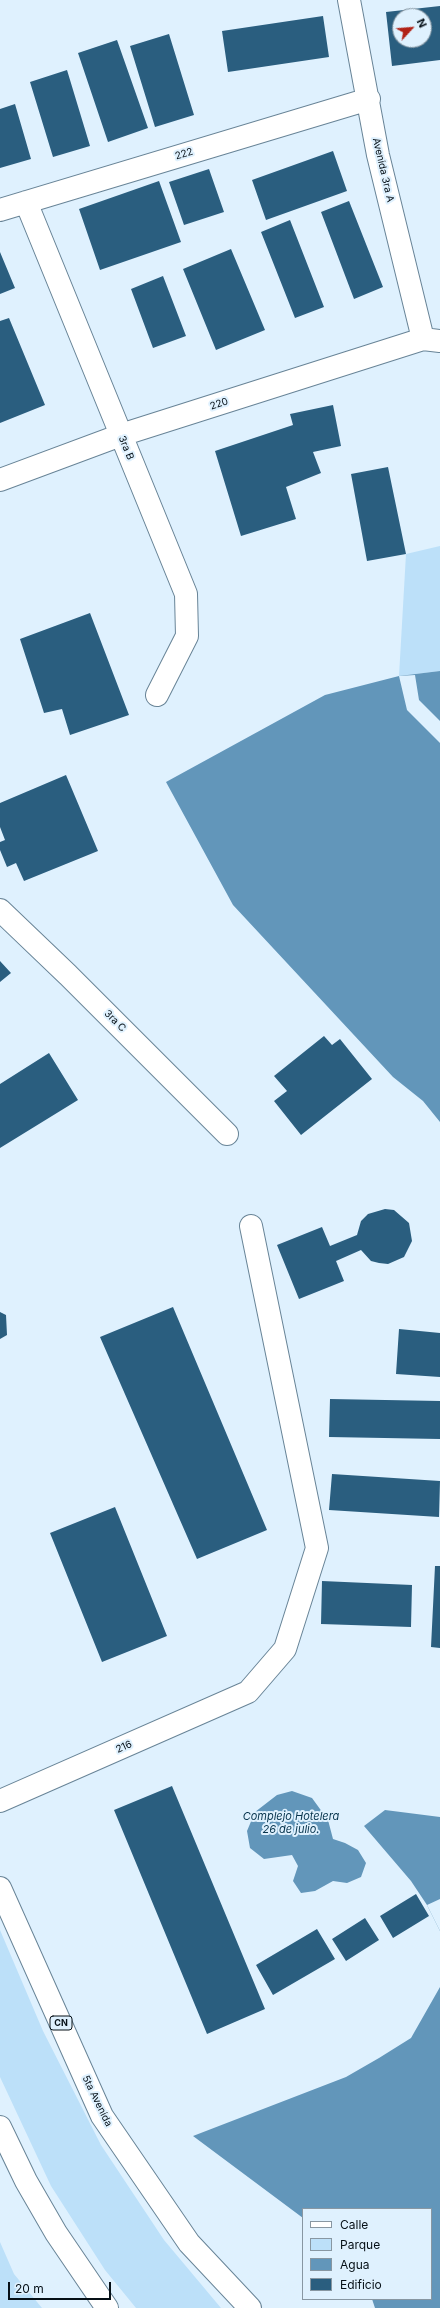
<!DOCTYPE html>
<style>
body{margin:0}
#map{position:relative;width:440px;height:2308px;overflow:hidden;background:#dff1fe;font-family:Inter,sans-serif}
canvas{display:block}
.legend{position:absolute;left:302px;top:2208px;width:130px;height:92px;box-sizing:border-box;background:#dff1fe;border:1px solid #8897a2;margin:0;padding:5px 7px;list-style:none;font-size:12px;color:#061017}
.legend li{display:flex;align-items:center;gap:8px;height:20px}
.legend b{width:20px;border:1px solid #8897a2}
.north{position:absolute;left:392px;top:8px;width:40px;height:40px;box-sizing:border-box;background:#dff1fe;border:1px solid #8897a2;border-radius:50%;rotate:64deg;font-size:11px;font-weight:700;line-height:16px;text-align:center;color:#061017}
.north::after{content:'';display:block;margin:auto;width:14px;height:18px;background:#b12217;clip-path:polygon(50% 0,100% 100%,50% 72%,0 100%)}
.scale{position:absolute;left:8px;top:2282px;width:103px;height:18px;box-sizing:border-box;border:2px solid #061017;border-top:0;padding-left:5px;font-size:12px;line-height:14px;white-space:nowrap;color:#061017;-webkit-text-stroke:3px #dff1fe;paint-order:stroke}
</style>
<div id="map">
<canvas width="440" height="2308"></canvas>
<ul class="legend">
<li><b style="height:5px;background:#fff"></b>Calle</li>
<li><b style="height:11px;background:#bce0f9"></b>Parque</li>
<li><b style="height:11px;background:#6296ba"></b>Agua</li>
<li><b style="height:11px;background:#2a5e7f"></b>Edificio</li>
</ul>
<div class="north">N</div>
<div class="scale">20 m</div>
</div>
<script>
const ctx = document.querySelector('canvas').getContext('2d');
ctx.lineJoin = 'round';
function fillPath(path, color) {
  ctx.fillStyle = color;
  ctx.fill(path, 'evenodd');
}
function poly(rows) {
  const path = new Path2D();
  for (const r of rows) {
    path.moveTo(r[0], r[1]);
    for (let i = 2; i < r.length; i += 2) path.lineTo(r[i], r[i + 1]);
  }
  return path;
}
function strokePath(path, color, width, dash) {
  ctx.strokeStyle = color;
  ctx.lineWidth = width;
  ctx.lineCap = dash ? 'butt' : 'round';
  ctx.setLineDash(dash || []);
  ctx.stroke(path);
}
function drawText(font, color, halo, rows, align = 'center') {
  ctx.font = font + ' Inter,sans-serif';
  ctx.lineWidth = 4;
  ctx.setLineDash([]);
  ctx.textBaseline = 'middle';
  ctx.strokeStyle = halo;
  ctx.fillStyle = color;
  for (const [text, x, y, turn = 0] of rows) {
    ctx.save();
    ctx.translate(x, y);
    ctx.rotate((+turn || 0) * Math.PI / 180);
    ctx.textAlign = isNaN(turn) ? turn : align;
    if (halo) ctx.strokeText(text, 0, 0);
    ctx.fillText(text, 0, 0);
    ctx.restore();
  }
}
const green = poly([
 [440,546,440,671,399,676,406,554],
 [0,1930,43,2031,101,2145,164,2240,221,2308,136,2308,105,2270,51,2186,0,2077],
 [0,2242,14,2274,42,2308,0,2308]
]);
const water = poly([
 [440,671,440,1122,423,1101,393,1077,233,905,166,782,325,695,399,676],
 [292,1791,312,1798,328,1820,333,1839,345,1843,358,1850,366,1863,361,1877,347,1883,333,1881,315,1891,301,1893,293,1881,298,1866,292,1855,264,1859,250,1848,247,1831,255,1812,277,1795],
 [385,1810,440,1817,440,1931,427,1905,411,1881,364,1826],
 [440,1987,440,2308,375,2308,372,2299,431,2299,431,2209,303,2209,303,2218,193,2136,346,2077,379,2058,411,2038]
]);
const pier = poly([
 [415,675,419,700,440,721,440,743,407,710,399,676],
 [440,1899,440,1931,427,1905]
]);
const building = poly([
 [440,6,440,60,392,66,386,12],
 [400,16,424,16,424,40,400,40],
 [323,16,329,57,228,72,222,31],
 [169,34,194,115,155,127,130,46],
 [117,40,148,128,108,142,78,53],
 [67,70,90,146,53,157,30,82],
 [15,104,31,159,0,168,0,109],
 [333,151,347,191,266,220,252,180],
 [209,169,224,212,184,225,169,182],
 [159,181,181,242,100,270,79,209],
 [349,201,383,287,354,299,321,212],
 [290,220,324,307,295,318,261,232],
 [231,249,265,330,216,350,183,269],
 [0,252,15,288,0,294],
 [163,276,186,336,153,348,131,289],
 [9,318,45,405,0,423,0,321],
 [333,405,341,446,313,452,321,473,286,487,296,519,241,536,215,451,293,425,290,414],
 [388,467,406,554,367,561,351,474],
 [90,613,129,715,70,735,62,709,44,713,20,639],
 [66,775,98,851,24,881,16,863,7,867,0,850,0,842,5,840,0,827,0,803],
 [0,961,11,973,0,982],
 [324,1036,332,1045,340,1039,372,1079,301,1135,274,1101,287,1091,274,1076],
 [49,1053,78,1100,0,1148,0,1084],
 [385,1209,394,1210,409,1223,412,1241,404,1257,388,1264,379,1263,371,1261,361,1250,336,1261,344,1281,299,1299,277,1245,322,1227,330,1246,357,1235,361,1221,368,1214],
 [173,1307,267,1530,197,1559,100,1337],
 [0,1312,6,1315,7,1335,0,1339],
 [399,1329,440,1333,440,1377,396,1374],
 [330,1399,440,1401,440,1439,329,1437],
 [332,1474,440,1481,439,1517,329,1510],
 [115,1507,167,1636,102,1662,50,1533],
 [435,1566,440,1566,440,1648,431,1647],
 [322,1581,412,1585,411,1627,321,1624],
 [172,1786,265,2009,207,2034,114,1810],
 [416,1894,429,1916,393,1938,380,1916],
 [365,1918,379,1940,346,1961,332,1939],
 [317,1929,335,1959,273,1995,256,1965]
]);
const minor = poly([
 [349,0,378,155,423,339],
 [26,202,186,594,187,636,157,695],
 [0,210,369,99],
 [0,480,121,435,423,339,440,341],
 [0,910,68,975,227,1134],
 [0,1801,248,1692,285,1649,317,1548,251,1226]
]);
const highway = poly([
 [0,1888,102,2116,189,2243,250,2308],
 [0,2127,26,2181,56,2233,107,2308]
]);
const shields = [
 [61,2023,22]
];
const shieldNames = [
 ["CN",61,2023]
];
const streetNames = [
 ["222",184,154,-17],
 ["Avenida 3ra A",383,170,77],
 ["220",219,404,-18],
 ["3ra B",126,448,68],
 ["3ra C",115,1021,45],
 ["216",124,1747,-24],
 ["5ta Avenida",97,2101,64]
];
const waterNames = [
 ["Complejo Hotelera",291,1817],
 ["26 de julio.",291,1830]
];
fillPath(green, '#bce0f9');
fillPath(water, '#6296ba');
fillPath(pier, '#dff1fe');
fillPath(building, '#2a5e7f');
strokePath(minor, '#688497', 24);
strokePath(highway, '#688497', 24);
strokePath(minor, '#fff', 22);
strokePath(highway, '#fff', 22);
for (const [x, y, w] of shields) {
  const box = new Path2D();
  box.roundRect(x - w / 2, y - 7, w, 14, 3);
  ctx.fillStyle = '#dff1fe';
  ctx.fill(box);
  strokePath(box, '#061017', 1);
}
drawText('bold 9px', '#061017', null, shieldNames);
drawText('10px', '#061017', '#dff1fe', streetNames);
drawText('italic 11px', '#08354e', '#dff1fe', waterNames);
</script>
